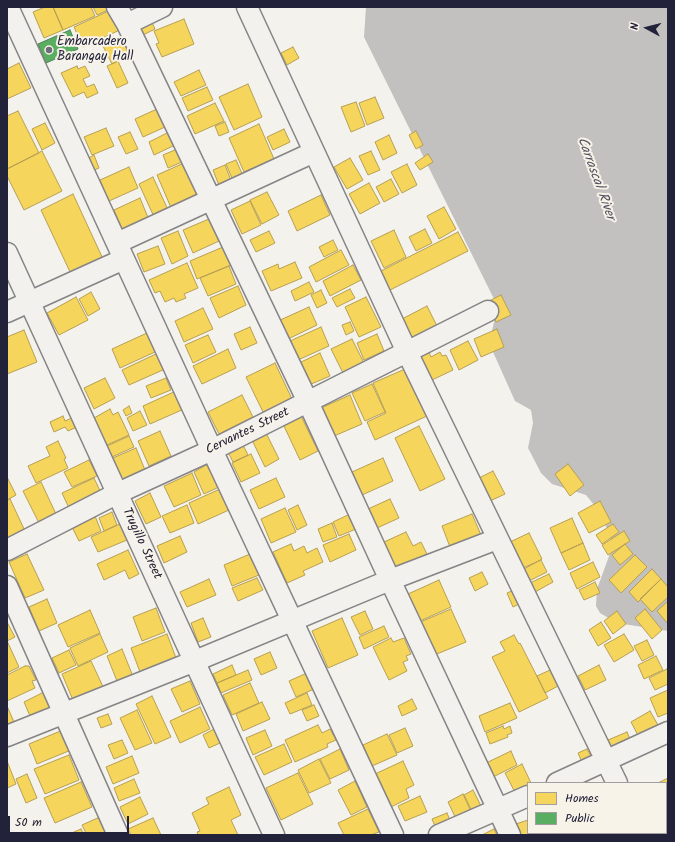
<!DOCTYPE html>
<style>
body{margin:0}
#map{position:relative;width:675px;height:842px;overflow:hidden;background:#f4f2ec;font-family:Kalam,sans-serif}
canvas{display:block}
.frame{position:absolute;inset:0;border:8px solid #22223b;pointer-events:none}
.legend{position:absolute;left:527px;top:782px;width:140px;height:52px;box-sizing:border-box;background:#f7f3e8;border:1px solid #a29fa3;margin:0;padding:5px 7px;list-style:none;font-size:12px;color:#22223b}
.legend li{display:flex;align-items:center;gap:8px;height:20px}
.legend b{width:20px;border:1px solid #a29fa3}
.north{position:absolute;left:627px;top:8px;width:40px;height:40px;-webkit-text-stroke:3px #f7f3e8;paint-order:stroke;rotate:277deg;font-size:11px;font-weight:700;line-height:16px;text-align:center;color:#22223b}
.north::after{content:'';display:block;margin:auto;width:14px;height:18px;background:#22223b;clip-path:polygon(50% 0,100% 100%,50% 72%,0 100%)}
.scale{position:absolute;left:8px;top:816px;width:121px;height:18px;box-sizing:border-box;border:2px solid #22223b;border-top:0;padding-left:5px;font-size:12px;line-height:14px;white-space:nowrap;color:#22223b;-webkit-text-stroke:3px #f7f3e8;paint-order:stroke}
</style>
<div id="map">
<canvas width="675" height="842"></canvas>
<div class="frame"></div>
<ul class="legend">
<li><b style="height:11px;background:#f6d55c"></b>Homes</li>
<li><b style="height:11px;background:#5aae61"></b>Public</li>
</ul>
<div class="north">N</div>
<div class="scale">50 m</div>
</div>
<script>
const ctx = document.querySelector('canvas').getContext('2d');
ctx.lineJoin = 'round';
function fillPath(path, color) {
  ctx.fillStyle = color;
  ctx.fill(path, 'evenodd');
}
function poly(rows) {
  const path = new Path2D();
  for (const r of rows) {
    path.moveTo(r[0], r[1]);
    for (let i = 2; i < r.length; i += 2) path.lineTo(r[i], r[i + 1]);
  }
  return path;
}
function strokePath(path, color, width, dash) {
  ctx.strokeStyle = color;
  ctx.lineWidth = width;
  ctx.lineCap = dash ? 'butt' : 'round';
  ctx.setLineDash(dash || []);
  ctx.stroke(path);
}
function drawText(font, color, halo, rows, align = 'center') {
  ctx.font = font + ' Kalam,sans-serif';
  ctx.lineWidth = 4;
  ctx.setLineDash([]);
  ctx.textBaseline = 'middle';
  ctx.strokeStyle = halo;
  ctx.fillStyle = color;
  for (const [text, x, y, turn = 0] of rows) {
    ctx.save();
    ctx.translate(x, y);
    ctx.rotate((+turn || 0) * Math.PI / 180);
    ctx.textAlign = isNaN(turn) ? turn : align;
    if (halo) ctx.strokeText(text, 0, 0);
    ctx.fillText(text, 0, 0);
    ctx.restore();
  }
}
const water = poly([
 [366,7,668,7,668,631,617,623,600,613,596,606,597,589,612,548,608,531,599,511,586,495,552,484,541,473,528,448,533,423,531,410,515,401,489,343,496,314,495,301,364,37]
]);
const homes = poly([
 [45,7,53,7,63,30,44,38,33,12,45,7],
 [53,7,91,7,95,16,63,30,53,7],
 [93,7,107,7,108,10,97,15,93,7],
 [113,9,122,29,83,47,74,27,113,9],
 [184,19,194,44,162,57,156,44,159,43,154,31,184,19],
 [151,20,155,29,143,35,139,25,151,20],
 [125,36,134,53,112,64,103,46,125,36],
 [293,47,299,58,287,65,281,53,293,47],
 [118,61,128,83,117,88,107,66,118,61],
 [19,63,31,88,7,99,7,69,19,63],
 [77,66,78,69,85,66,90,76,83,79,87,87,94,84,98,93,87,98,84,92,73,97,61,73,77,66],
 [199,70,206,85,181,96,174,82,199,70],
 [248,84,262,117,234,130,219,97,248,84],
 [207,87,213,100,188,111,182,98,207,87],
 [375,97,384,118,367,125,359,103,375,97],
 [356,102,365,126,351,132,341,107,356,102],
 [215,103,224,121,195,134,187,116,215,103],
 [157,109,165,127,143,137,135,119,157,109],
 [18,111,39,153,7,169,7,116,18,111],
 [225,122,229,132,219,136,215,126,225,122],
 [45,123,55,143,42,150,32,129,45,123],
 [259,124,274,159,244,172,229,138,259,124],
 [106,128,114,146,92,155,84,137,106,128],
 [284,129,290,142,273,150,267,137,284,129],
 [416,131,423,145,416,149,409,135,416,131],
 [130,132,138,149,126,154,118,137,130,132],
 [169,132,175,145,154,155,149,142,169,132],
 [389,135,397,153,383,160,375,142,389,135],
 [177,149,182,162,168,168,163,155,177,149],
 [42,151,62,191,24,210,7,176,7,169,42,151],
 [371,151,380,170,368,175,359,156,371,151],
 [428,154,433,162,420,170,415,163,428,154],
 [94,155,99,168,92,171,87,159,94,155],
 [350,158,363,180,347,189,334,167,350,158],
 [236,160,244,178,234,183,226,164,236,160],
 [184,163,200,198,172,210,157,175,184,163],
 [407,164,417,185,402,193,391,172,407,164],
 [225,165,232,183,220,188,213,170,225,165],
 [129,167,138,188,109,201,100,180,129,167],
 [153,177,169,212,155,219,139,184,153,177],
 [391,179,399,194,384,202,376,187,391,179],
 [369,183,380,203,360,214,349,194,369,183],
 [267,192,279,215,262,224,250,200,267,192],
 [73,194,103,259,71,274,41,210,73,194],
 [321,195,330,215,297,231,288,211,321,195],
 [140,198,149,220,123,231,114,210,140,198],
 [250,201,261,225,242,234,231,210,250,201],
 [444,207,456,229,439,239,427,216,444,207],
 [209,219,219,241,193,253,183,230,209,219],
 [425,229,432,243,416,251,409,237,425,229],
 [394,230,406,257,384,268,371,241,394,230],
 [178,231,188,256,172,264,161,238,178,231],
 [269,231,275,243,256,252,250,240,269,231],
 [458,232,468,251,388,291,379,272,458,232],
 [333,240,338,250,324,257,319,247,333,240],
 [158,246,165,264,144,272,137,254,158,246],
 [223,247,231,265,197,279,190,261,223,247],
 [341,250,349,265,316,282,309,267,341,250],
 [295,262,302,278,271,291,262,271,278,264,279,269,295,262],
 [187,263,198,288,184,294,186,298,176,302,174,298,165,302,160,291,155,293,149,280,187,263],
 [353,265,361,280,330,296,323,281,353,265],
 [229,266,236,284,208,296,200,278,229,266],
 [309,282,314,292,295,301,291,291,309,282],
 [238,286,246,305,219,318,210,298,238,286],
 [350,289,355,298,337,307,332,298,350,289],
 [321,290,327,303,317,308,311,295,321,290],
 [91,292,100,309,88,316,79,299,91,292],
 [501,295,511,315,496,322,487,302,501,295],
 [76,297,88,320,59,335,47,313,76,297],
 [366,297,381,327,359,337,345,307,366,297],
 [427,306,438,328,413,341,402,319,427,306],
 [309,307,317,325,286,340,278,321,309,307],
 [203,308,213,329,184,342,175,321,203,308],
 [350,322,354,331,346,335,342,325,350,322],
 [250,327,257,343,241,350,234,334,250,327],
 [321,327,329,346,298,360,290,341,321,327],
 [497,329,504,347,481,357,474,339,497,329],
 [24,330,37,362,7,374,7,337,24,330],
 [147,333,155,352,120,368,112,349,147,333],
 [377,334,384,351,364,360,357,343,377,334],
 [208,335,216,352,193,363,185,345,208,335],
 [352,339,364,363,343,373,331,349,352,339],
 [468,341,478,360,459,370,450,350,468,341],
 [228,349,236,368,202,384,193,366,228,349],
 [429,352,431,357,440,352,442,356,446,355,453,370,432,380,421,356,429,352],
 [158,353,165,369,129,385,122,370,158,353],
 [320,353,330,376,309,385,299,363,320,353],
 [275,363,292,399,263,412,246,377,275,363],
 [405,369,427,416,375,440,367,422,386,413,373,383,405,369],
 [105,378,115,398,94,409,84,388,105,378],
 [166,378,171,390,151,398,146,386,166,378],
 [372,384,385,412,365,421,352,393,372,384],
 [176,391,184,409,150,424,143,406,176,391],
 [242,395,253,417,219,434,208,412,242,395],
 [350,395,362,424,334,436,321,408,350,395],
 [129,406,132,413,126,416,123,410,129,406],
 [110,409,113,415,118,412,129,435,107,445,94,418,110,409],
 [140,411,147,425,133,431,127,418,140,411],
 [63,416,65,421,74,417,79,426,68,431,65,427,54,432,50,422,63,416],
 [301,416,318,451,300,460,283,424,301,416],
 [419,426,445,479,420,491,395,438,419,426],
 [160,431,171,456,149,466,138,441,160,431],
 [266,433,279,459,265,467,252,440,266,433],
 [129,436,134,447,112,457,107,446,129,436],
 [58,441,66,458,64,459,68,468,36,483,28,466,50,456,46,447,58,441],
 [242,443,248,455,233,462,227,450,242,443],
 [136,448,145,470,122,480,113,458,136,448],
 [251,454,260,473,241,482,232,463,251,454],
 [383,458,393,481,362,495,352,472,383,458],
 [89,460,97,476,72,487,64,472,89,460],
 [208,464,219,487,204,494,194,472,208,464],
 [568,464,584,485,570,496,555,474,568,464],
 [493,471,505,494,490,501,479,478,493,471],
 [192,473,201,495,174,507,164,486,192,473],
 [7,477,16,495,7,500,7,477],
 [94,478,101,493,69,508,62,493,94,478],
 [276,478,285,497,259,509,250,490,276,478],
 [41,482,56,514,39,523,23,491,41,482],
 [220,489,229,510,198,524,189,503,220,489],
 [150,493,161,517,146,524,135,501,150,493],
 [10,499,25,531,7,539,7,500,10,499],
 [390,499,399,518,377,528,368,509,390,499],
 [600,501,611,522,589,533,578,513,600,501],
 [187,505,194,523,170,533,162,516,187,505],
 [298,505,307,525,297,530,288,510,298,505],
 [285,508,296,532,271,543,261,519,285,508],
 [112,512,117,525,104,531,99,518,112,512],
 [350,514,356,529,339,536,333,522,350,514],
 [472,514,481,535,450,547,442,526,472,514],
 [95,516,101,531,79,541,72,527,95,516],
 [572,518,583,543,561,553,550,528,572,518],
 [332,523,337,537,323,542,318,529,332,523],
 [120,524,127,540,98,552,91,537,120,524],
 [613,524,619,532,602,544,596,535,613,524],
 [624,531,630,541,608,555,602,545,624,531],
 [406,532,413,546,421,542,427,554,418,558,419,561,397,571,384,542,406,532],
 [529,533,542,559,524,569,510,542,529,533],
 [349,534,356,550,330,562,323,545,349,534],
 [180,536,187,552,164,563,157,546,180,536],
 [583,543,590,560,569,570,561,553,583,543],
 [291,544,294,551,304,546,307,553,317,548,323,562,303,571,305,575,287,583,273,552,291,544],
 [625,544,633,554,620,565,612,555,625,544],
 [128,550,139,574,129,579,125,570,104,580,97,564,128,550],
 [27,554,44,590,25,598,9,562,27,554],
 [250,554,259,575,232,586,224,565,250,554],
 [635,555,647,567,621,593,609,580,635,555],
 [541,560,547,572,529,581,523,568,541,560],
 [593,562,600,577,577,589,570,573,593,562],
 [652,569,661,579,638,602,629,592,652,569],
 [482,572,488,584,475,591,469,578,482,572],
 [549,574,553,582,535,592,530,583,549,574],
 [257,578,263,590,238,601,232,588,257,578],
 [209,579,216,595,187,607,180,592,209,579],
 [661,579,668,587,668,597,652,612,640,599,661,579],
 [439,580,451,607,420,621,408,594,439,580],
 [595,582,600,593,584,600,579,590,595,582],
 [514,590,521,603,513,607,507,593,514,590],
 [47,599,57,623,39,631,29,607,47,599],
 [668,601,668,624,657,611,668,601],
 [156,608,165,632,142,641,133,617,156,608],
 [451,609,466,642,432,656,418,623,451,609],
 [645,609,662,630,652,639,635,618,645,609],
 [90,610,100,633,68,647,58,625,90,610],
 [365,611,373,629,360,635,351,617,365,611],
 [617,611,626,624,613,634,604,621,617,611],
 [203,618,211,637,198,642,191,623,203,618],
 [342,618,358,655,328,668,312,631,342,618],
 [7,622,15,637,7,641,7,622],
 [601,622,611,638,598,646,589,630,601,622],
 [384,626,389,637,364,649,359,637,384,626],
 [100,634,108,652,78,666,70,648,100,634],
 [167,634,179,666,143,680,131,648,167,634],
 [624,634,634,650,614,662,604,645,624,634],
 [514,635,519,644,520,643,548,698,519,712,492,657,505,651,500,642,514,635],
 [391,638,393,642,404,638,411,654,406,656,408,660,403,662,407,671,389,680,373,647,391,638],
 [647,640,654,655,642,661,634,646,647,640],
 [8,643,19,667,7,673,7,644,8,643],
 [122,649,134,679,119,686,107,656,122,649],
 [69,650,76,665,59,673,52,658,69,650],
 [270,652,277,668,261,675,254,659,270,652],
 [656,656,663,670,644,679,638,665,656,656],
 [91,661,105,691,75,705,62,674,91,661],
 [232,665,236,675,217,683,213,674,232,665],
 [599,665,606,680,585,690,578,676,599,665],
 [25,666,29,666,36,680,32,681,35,688,7,701,7,675,25,666],
 [667,669,668,672,668,684,655,690,649,678,667,669],
 [248,670,252,680,221,693,217,683,248,670],
 [550,670,558,686,545,693,537,676,550,670],
 [307,673,314,689,296,697,289,681,307,673],
 [190,681,200,704,182,712,171,689,190,681],
 [250,683,259,703,232,715,223,695,250,683],
 [668,690,668,713,658,717,650,698,668,690],
 [44,692,54,714,33,723,24,702,44,692],
 [307,693,312,705,290,714,285,703,307,693],
 [152,696,171,737,155,744,136,704,152,696],
 [412,699,417,709,402,716,398,706,412,699],
 [262,702,270,719,243,731,236,714,262,702],
 [510,703,517,718,485,732,479,716,510,703],
 [314,705,319,716,307,721,302,710,314,705],
 [7,706,14,722,7,726,7,706],
 [200,707,210,729,180,743,170,721,200,707],
 [137,710,152,743,135,750,120,718,137,710],
 [650,711,662,732,642,743,631,722,650,711],
 [108,714,112,724,101,728,97,718,108,714],
 [318,725,322,733,330,729,336,740,327,744,328,747,295,762,285,740,318,725],
 [503,726,504,729,510,726,512,733,507,735,508,737,490,744,486,733,503,726],
 [405,728,413,746,397,753,389,735,405,728],
 [214,729,220,743,209,748,203,735,214,729],
 [63,730,71,750,37,764,29,744,63,730],
 [265,730,272,746,253,755,246,738,265,730],
 [627,732,633,746,615,755,608,740,627,732],
 [387,734,397,755,372,766,363,745,387,734],
 [122,740,128,753,114,759,108,745,122,740],
 [284,744,292,762,264,775,255,757,284,744],
 [340,749,349,770,330,779,320,759,340,749],
 [587,749,594,762,584,767,578,753,587,749],
 [511,751,517,765,491,778,484,764,511,751],
 [69,755,79,780,45,794,34,769,69,755],
 [132,756,139,773,113,784,106,767,132,756],
 [319,759,331,783,309,793,298,770,319,759],
 [7,761,16,784,7,788,7,761],
 [403,761,414,785,406,789,409,798,391,807,375,774,403,761],
 [522,764,531,783,528,783,528,793,518,798,505,773,522,764],
 [298,773,313,804,281,820,266,788,298,773],
 [27,774,37,798,26,803,16,779,27,774],
 [668,778,668,811,666,807,666,783,658,783,668,778],
 [134,779,140,793,119,801,114,788,134,779],
 [355,781,367,807,351,815,338,790,355,781],
 [81,782,92,807,55,823,44,798,81,782],
 [229,787,241,815,231,820,238,835,198,835,197,832,200,831,192,813,209,804,206,798,229,787],
 [473,790,481,806,472,811,464,795,473,790],
 [463,794,473,816,458,823,448,802,463,794],
 [420,796,427,812,405,821,398,806,420,796],
 [140,797,148,814,128,824,120,807,140,797],
 [368,809,379,832,371,835,344,835,338,823,368,809],
 [666,811,668,816,668,835,656,835,655,833,666,833,666,811],
 [447,813,452,825,437,831,432,819,447,813],
 [102,816,110,835,87,835,82,825,102,816],
 [153,818,161,835,131,835,128,829,153,818],
 [528,820,528,833,550,833,551,835,521,835,516,824,528,820],
 [81,829,84,835,67,835,81,829],
 [494,829,497,835,482,835,494,829]
]);
const public = poly([
 [70,30,78,49,46,63,38,44,70,30]
]);
const minor = poly([
 [8,7,212,450,393,835],
 [117,7,127,24,308,402,390,580,510,835],
 [247,7,407,352,617,783],
 [127,24,162,7],
 [117,243,314,152],
 [7,253,274,835],
 [7,312,124,259],
 [7,550,118,493,212,450,488,311],
 [7,586,118,835],
 [7,736,195,661,390,580,497,539],
 [557,783,668,732],
 [643,833,644,835],
 [439,835,528,796]
]);
const markers = [
 [49,50,4,"#6c6b79"]
];
const poiNames = [
 ["Embarcadero",57,43],
 ["Barangay Hall",57,58]
];
const streetNames = [
 ["Cervantes Street",248,432,-26],
 ["Trugillo Street",141,544,65]
];
const waterNames = [
 ["Carrascal River",595,179,70]
];
fillPath(water, '#c3c0c0');
fillPath(homes, '#f6d55c');
strokePath(homes, '#b69f52', 1);
fillPath(public, '#5aae61');
strokePath(public, '#498456', 1);
strokePath(minor, '#858486', 23);
strokePath(minor, '#f2f1ed', 20);
for (const [x, y, r, color] of markers) {
  const dot = new Path2D();
  dot.arc(x, y, r, 0, 2 * Math.PI);
  ctx.fillStyle = color;
  ctx.fill(dot);
  strokePath(dot, '#f7f3e8', 1.5);
}
drawText('13px', '#22223b', '#f7f3e8', poiNames, 'left');
drawText('13px', '#22223b', '#f7f3e8', streetNames);
drawText('italic 14px', '#535263', '#f7f3e8', waterNames);
</script>
